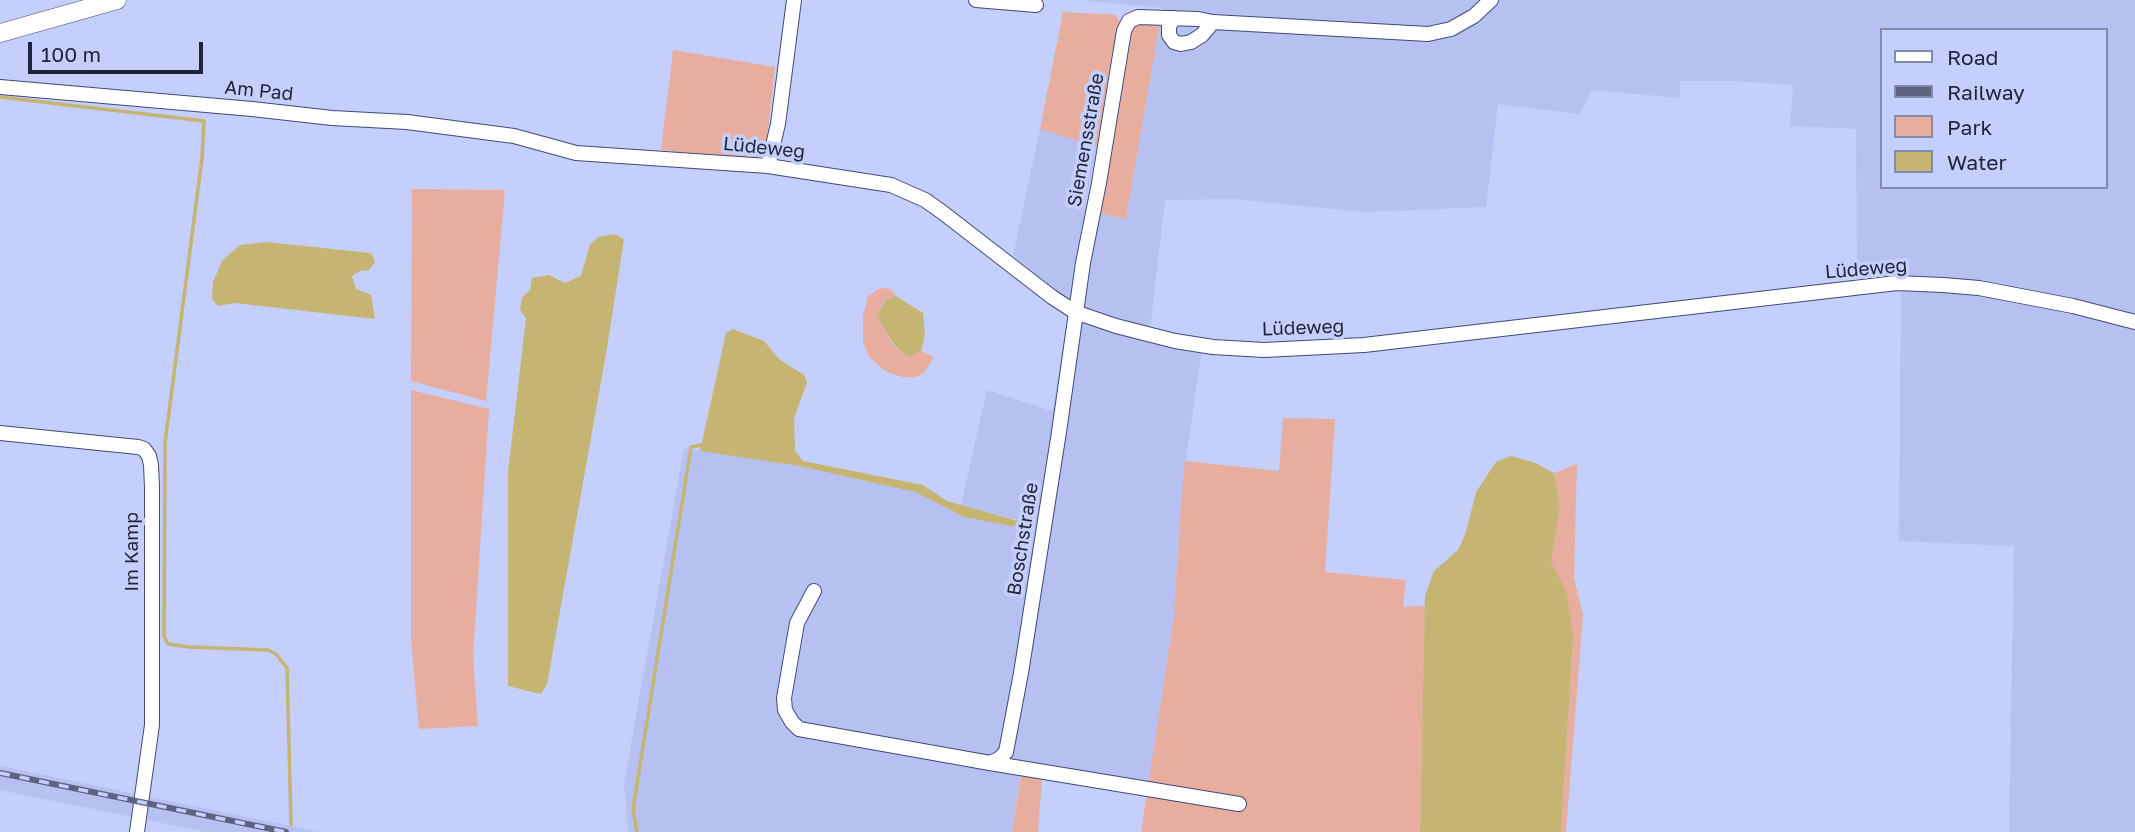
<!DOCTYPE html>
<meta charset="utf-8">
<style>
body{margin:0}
#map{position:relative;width:2135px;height:832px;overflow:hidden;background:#c4cffc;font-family:"Golos Text",sans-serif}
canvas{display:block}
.legend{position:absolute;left:1880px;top:28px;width:228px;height:161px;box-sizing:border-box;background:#c4cffc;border:2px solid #828bae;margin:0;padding:9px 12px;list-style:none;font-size:21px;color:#1f2438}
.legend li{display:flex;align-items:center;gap:14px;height:35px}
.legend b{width:35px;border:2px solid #828bae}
.scale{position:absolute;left:28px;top:42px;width:175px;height:32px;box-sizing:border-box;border:4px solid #1f2438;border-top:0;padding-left:9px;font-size:21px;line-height:24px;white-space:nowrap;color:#1f2438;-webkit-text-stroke:5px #c4cffc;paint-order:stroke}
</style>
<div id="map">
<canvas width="2135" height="832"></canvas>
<ul class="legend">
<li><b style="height:9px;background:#fff"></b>Road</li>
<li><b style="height:9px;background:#5c6381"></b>Railway</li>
<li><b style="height:19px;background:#e7ae9f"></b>Park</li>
<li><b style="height:19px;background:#c6b472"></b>Water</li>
</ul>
<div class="scale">100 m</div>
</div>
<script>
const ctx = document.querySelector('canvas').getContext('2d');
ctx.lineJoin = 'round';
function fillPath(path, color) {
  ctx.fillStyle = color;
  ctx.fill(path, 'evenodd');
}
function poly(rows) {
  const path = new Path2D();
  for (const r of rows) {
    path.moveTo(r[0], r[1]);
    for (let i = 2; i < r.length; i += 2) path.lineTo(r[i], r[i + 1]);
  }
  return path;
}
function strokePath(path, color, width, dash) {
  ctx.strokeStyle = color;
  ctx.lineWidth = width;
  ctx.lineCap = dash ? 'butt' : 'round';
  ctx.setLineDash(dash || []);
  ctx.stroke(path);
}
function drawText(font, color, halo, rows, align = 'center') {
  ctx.font = font + ' "Golos Text",sans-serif';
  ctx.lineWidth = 7;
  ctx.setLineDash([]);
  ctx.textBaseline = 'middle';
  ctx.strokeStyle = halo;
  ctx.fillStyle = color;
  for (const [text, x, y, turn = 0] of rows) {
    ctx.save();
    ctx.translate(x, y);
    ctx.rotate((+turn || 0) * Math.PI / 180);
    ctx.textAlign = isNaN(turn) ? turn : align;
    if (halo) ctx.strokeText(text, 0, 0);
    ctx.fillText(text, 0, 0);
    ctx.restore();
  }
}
const built = poly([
 [1080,0,2135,0,2135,832,2009,832,2014,546,1899,541,1901,277,1857,279,1856,129,1790,126,1793,85,1734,81,1680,81,1680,98,1592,90,1580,114,1498,104,1486,207,1366,212,1234,199,1165,200,1149,339,1202,348,1182,488,1174,616,1147,794,1020,775,1012,832,628,832,624,783,684,448,799,466,915,492,964,517,1021,528,1022,521,961,505,987,390,1052,411,1070,302,1013,255,1040,129,1097,147,1084,210,1126,219,1162,8],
 [1881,30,2105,30,2105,187,1881,187],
 [0,766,319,832,206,832,0,790]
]);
const green = poly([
 [1063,12,1116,15,1121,24,1115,38,1097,147,1040,129],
 [1160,22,1126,219,1098,213,1125,48,1134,24],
 [673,50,775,67,765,156,759,160,661,150],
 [412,189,505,190,486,401,411,381],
 [880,288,891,289,896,296,884,301,877,317,894,346,909,357,921,351,934,357,924,373,915,377,902,377,885,371,869,357,863,342,863,316,868,296],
 [411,390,489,409,473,656,478,726,419,729,411,640],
 [1283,418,1335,419,1325,572,1406,580,1403,607,1425,606,1420,832,1141,832,1174,616,1182,488,1185,461,1279,471],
 [1577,464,1574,578,1583,615,1566,832,1561,832,1573,639,1551,562,1560,506,1554,473],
 [1021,774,1042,778,1038,832,1012,832]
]);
const water = poly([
 [614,234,624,239,607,348,547,684,541,694,508,686,508,472,526,318,520,310,522,298,530,290,532,278,549,275,565,283,581,276,590,244,599,237],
 [266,242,371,253,375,262,368,271,362,270,352,276,356,289,371,295,375,319,235,303,218,306,212,299,213,282,222,261,240,245],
 [896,296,923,313,925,335,921,351,909,357,895,346,877,317,885,301],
 [733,329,764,341,779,359,804,375,807,382,794,419,795,451,803,461,923,485,947,501,1022,522,1021,528,964,517,915,492,799,466,700,451,726,333],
 [1511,456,1533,462,1554,473,1560,506,1551,562,1567,593,1573,639,1561,832,1420,832,1425,596,1434,571,1458,550,1466,532,1476,492,1496,462]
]);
const stream = poly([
 [0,97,204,121,202,158,165,443,164,636,168,644,189,647,268,650,276,654,287,668,291,825],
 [637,832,633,809,691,447,701,445]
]);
const minor = poly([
 [976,0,1036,5],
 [1174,18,1169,26,1169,35,1174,42,1181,44,1191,42,1202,35,1213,22],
 [0,87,252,109,332,118,407,122,514,136,576,153,768,166,891,185,925,200,942,212,1052,297,1075,312,1116,326,1175,341,1213,347,1264,350,1364,345,1897,283,1943,285,1979,288,2073,306,2135,322],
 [768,166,778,124,794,0],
 [0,433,138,447,144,449,149,456,151,465,152,487,152,725,137,832],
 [814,591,797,623,784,698,785,710,792,722,799,729,990,763,999,759,1006,752,1021,673,1059,432,1083,263,1099,183,1124,31,1129,21,1138,17,1198,19,1213,22,1428,34,1451,29,1474,16,1491,0],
 [990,763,1239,804]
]);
const major = poly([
 [0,33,117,0]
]);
const rail = poly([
 [0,773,286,832]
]);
const streetNames = [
 ["Am Pad",259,91,6],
 ["Siemensstraße",1086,140,-80],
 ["Lüdeweg",764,148,6],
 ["Lüdeweg",1866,269,-5],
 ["Lüdeweg",1303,328,-2],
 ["Boschstraße",1023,539,-81],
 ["Im Kamp",132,552,-90]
];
fillPath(built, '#b6c1f2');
fillPath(green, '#e7ae9f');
fillPath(water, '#c6b472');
strokePath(stream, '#c6b472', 3.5);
strokePath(minor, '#404978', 16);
strokePath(major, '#404978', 19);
strokePath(minor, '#fff', 14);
strokePath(major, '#fff', 18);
strokePath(rail, '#5c6381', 6);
strokePath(rail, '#c4cffc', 3.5, [10]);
drawText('19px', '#1f2438', '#c4cffc', streetNames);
</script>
